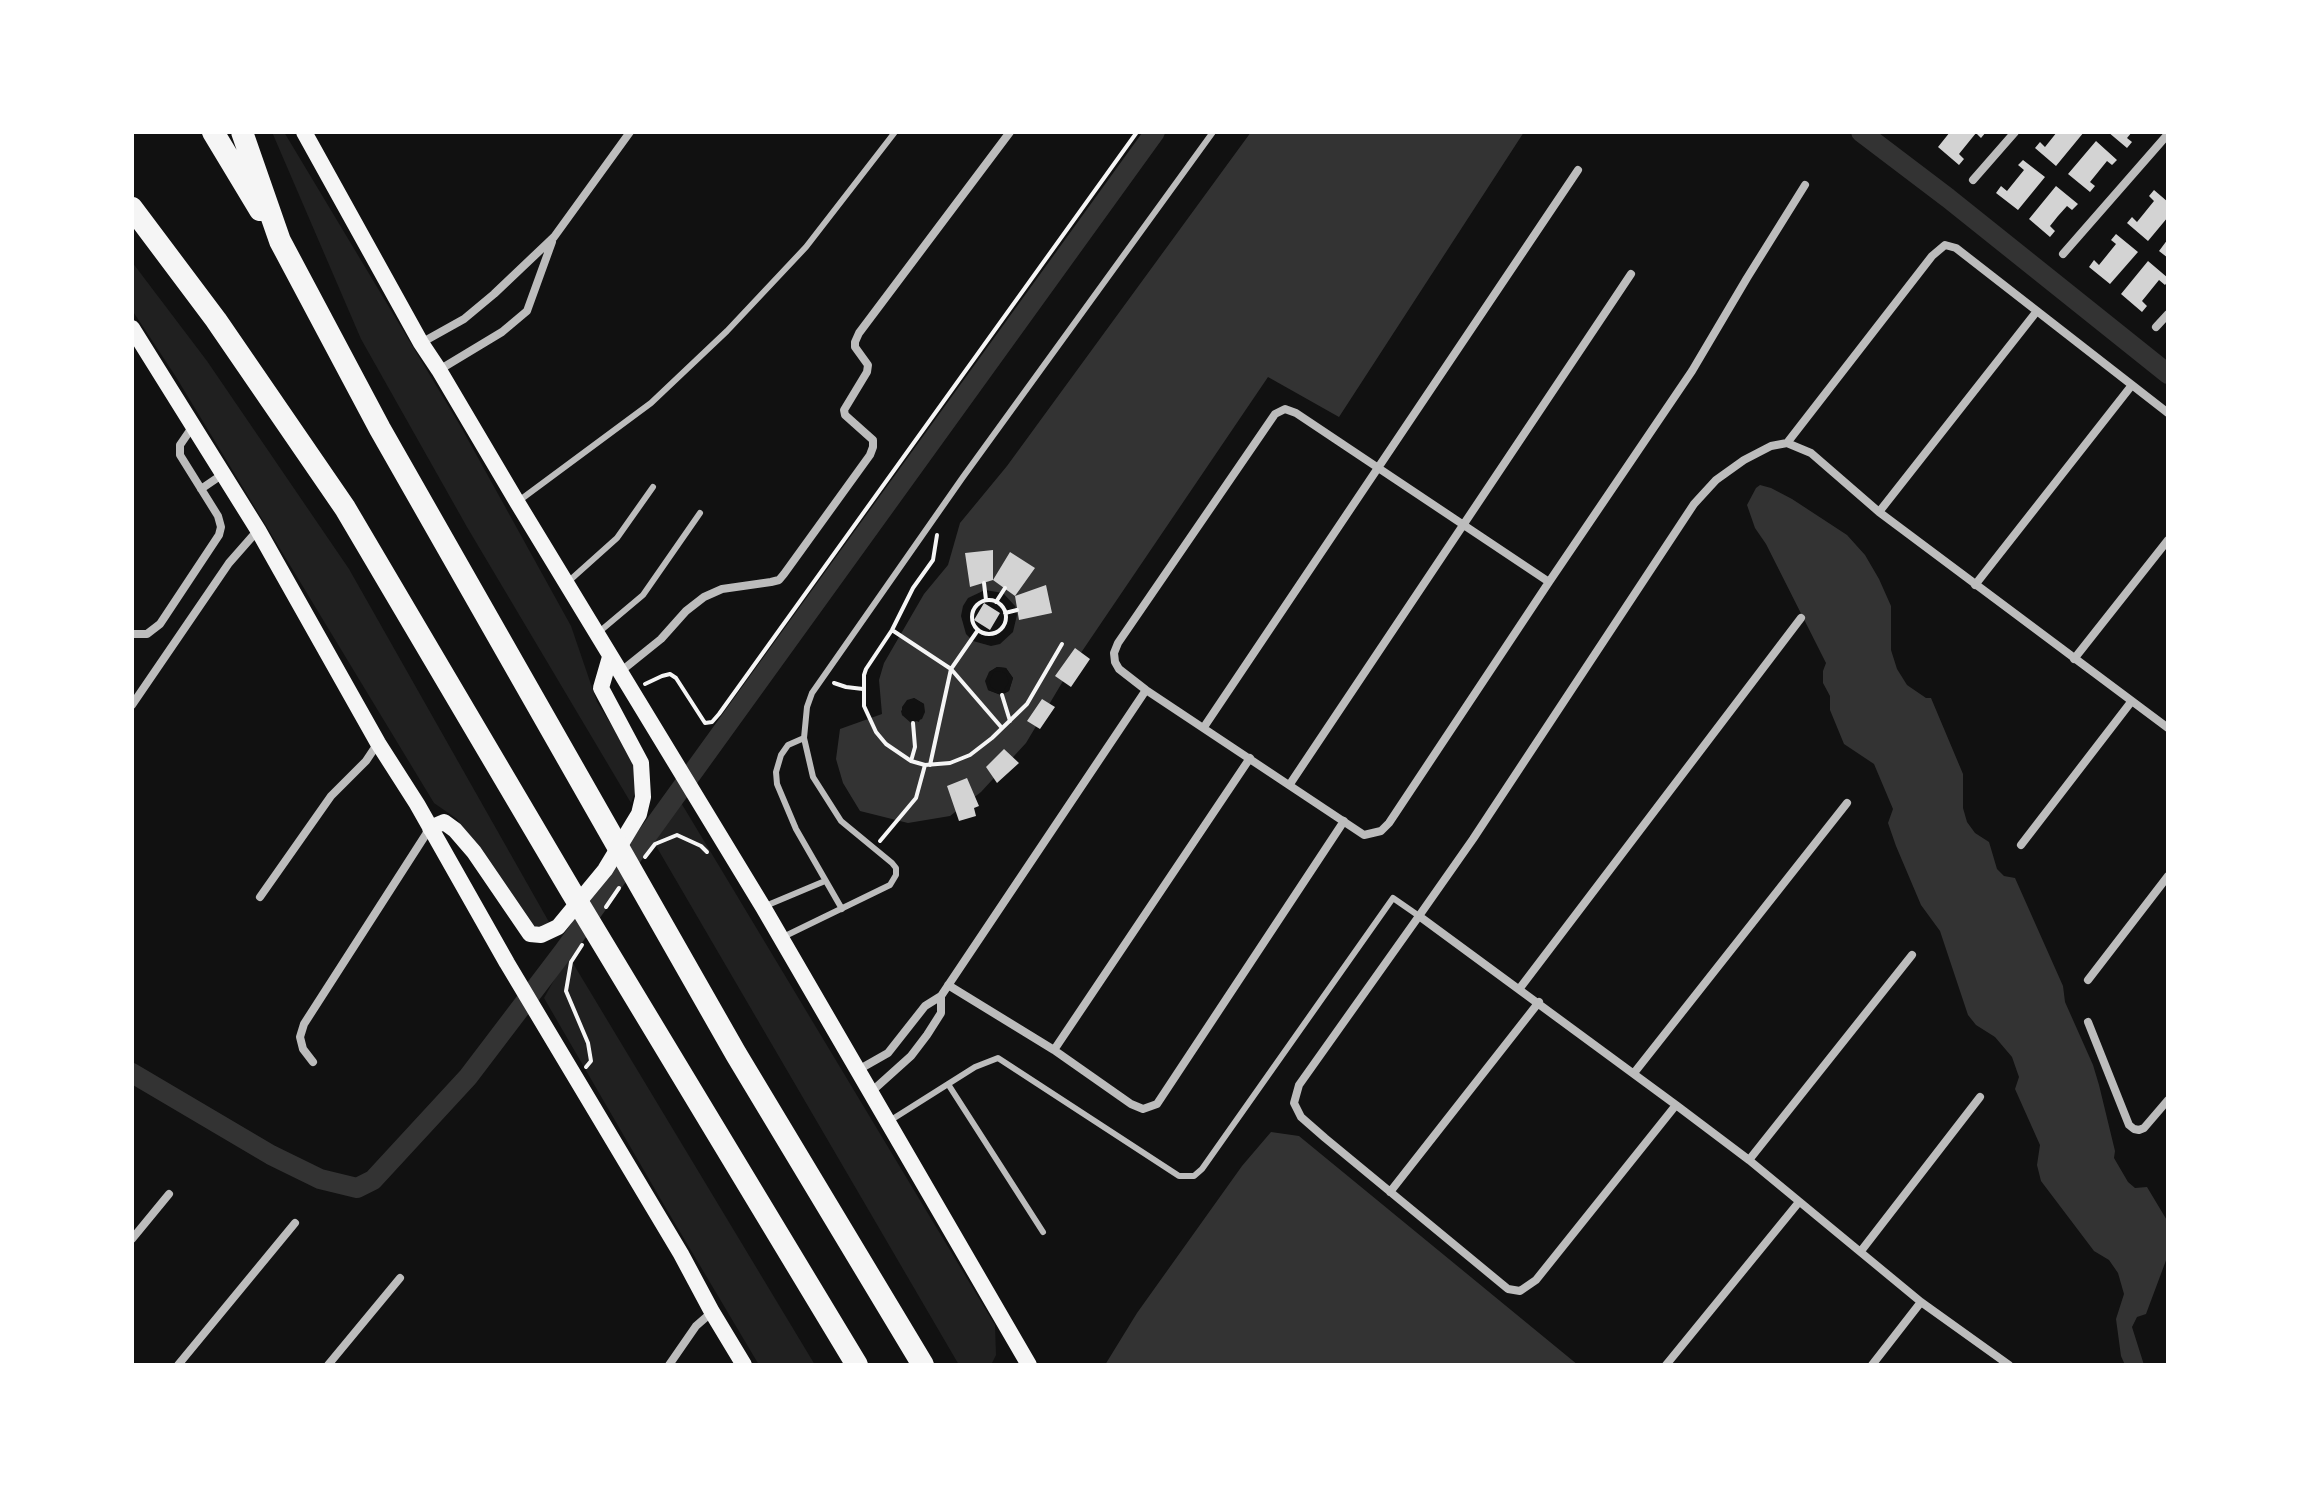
<!DOCTYPE html>
<style>
body{margin:0}
#map{position:relative;width:2300px;height:1497px;overflow:hidden;background:#111;font-family:"IBM Plex Sans",sans-serif}
canvas{display:block}
.frame{position:absolute;inset:0;border:134px solid #fff;pointer-events:none}
</style>
<div id="map">
<canvas width="2300" height="1497"></canvas>
<div class="frame"></div>
</div>
<script>
const ctx = document.querySelector('canvas').getContext('2d');
ctx.lineJoin = 'round';
function fillPath(path, color) {
  ctx.fillStyle = color;
  ctx.fill(path, 'evenodd');
}
function poly(rows) {
  const path = new Path2D();
  for (const r of rows) {
    if (r.length === 3) {
      path.moveTo(r[0] + r[2], r[1]);
      path.arc(r[0], r[1], r[2], 0, 2 * Math.PI);
      continue;
    }
    path.moveTo(r[0], r[1]);
    for (let i = 2; i < r.length; i += 2) path.lineTo(r[i], r[i + 1]);
  }
  return path;
}
function strokePath(path, color, width, dash) {
  ctx.strokeStyle = color;
  ctx.lineWidth = width;
  ctx.lineCap = dash ? 'butt' : 'round';
  ctx.setLineDash(dash || []);
  ctx.stroke(path);
}
const green = poly([
 [272,132,284,132,461,427,571,626,597,702,628,751,636,772,636,790,631,803,467,527,361,339],
 [132,262,207,361,349,569,549,922,541,928,531,927,457,819,434,803,176,377,132,310],
 [680,801,995,1325,996,1355,991,1365,959,1365,652,839],
 [568,955,815,1365,759,1365,664,1205,544,998]
]);
const water = poly([
 [1251,132,1524,132,1339,417,1268,377,1072,666,1026,743,981,792,950,816,908,823,860,811,843,783,836,759,840,729,882,714,879,680,884,663,924,594,948,565,960,523,1007,466],
 [985,590,1003,593,1015,606,1017,615,1013,632,1000,644,991,646,973,641,966,634,961,616,963,606,968,598],
 [997,667,1006,668,1013,678,1009,691,1001,695,988,690,989,672],
 [914,698,924,704,919,722,902,715,901,711],
 [1760,485,1771,488,1792,499,1847,535,1865,555,1879,579,1891,606,1891,650,1897,669,1907,685,1926,698,1931,698,1963,774,1963,808,1967,822,1975,833,1989,842,1997,869,2004,876,2015,878,2063,986,2065,1002,2093,1065,2099,1085,2115,1151,2114,1158,2128,1182,2135,1188,2147,1187,2168,1222,2168,1255,2146,1314,2137,1317,2132,1327,2144,1365,2125,1365,2121,1356,2116,1319,2124,1294,2118,1273,2109,1260,2094,1251,2041,1181,2037,1165,2040,1145,2015,1089,2019,1077,2012,1057,1995,1037,1976,1025,1968,1015,1940,931,1921,905,1896,846,1888,823,1893,809,1874,764,1844,744,1830,710,1830,696,1823,683,1823,671,1826,663,1766,544,1755,528,1747,505,1756,488],
 [1271,1132,1299,1136,1578,1365,1105,1365,1137,1313,1242,1166]
]);
const pier = poly([
 [997,667,1006,668,1013,678,1009,691,1001,695,988,690,985,681,989,672],
 [1001,671,1006,674,1009,682,1004,690,997,691,991,687,989,681,994,672],
 [914,698,924,704,925,712,922,719,911,723,902,715,902,707,907,700]
]);
const canal = poly([
 [1861,132,1948,198,2168,374],
 [132,1073,271,1155,320,1179,357,1188,373,1180,468,1077,563,952,1155,132]
]);
const building = poly([
 [1950,132,1986,132,1981,138,1976,133,1959,154,1964,159,1959,165,1938,147],
 [2057,132,2084,132,2056,166,2035,148,2040,142,2045,147],
 [2108,132,2132,132,2127,138,2132,142,2127,148],
 [2096,141,2117,160,2112,165,2107,161,2090,182,2095,186,2090,192,2068,174],
 [2023,160,2045,177,2018,210,1996,193,2001,186,2007,191,2024,170,2018,165],
 [2056,186,2078,204,2072,210,2067,206,2058,216,2050,226,2055,231,2050,237,2029,219],
 [2154,190,2168,202,2168,217,2148,241,2127,223,2132,217,2137,222,2154,201,2149,196],
 [2116,234,2138,252,2110,284,2089,267,2094,260,2099,265,2116,244,2111,240],
 [2168,239,2168,258,2159,251],
 [2148,261,2168,278,2168,281,2165,285,2159,280,2142,301,2147,306,2142,312,2121,294],
 [993,550,993,580,1010,552,1035,568,1015,596,993,580,970,587,965,553],
 [1046,585,1052,613,1019,620,1015,596],
 [984,603,1000,613,990,630,974,620],
 [1075,648,1090,659,1071,687,1055,676],
 [1042,699,1055,707,1040,729,1027,721],
 [1004,749,1019,763,997,783,986,767],
 [967,778,979,806,974,808,976,816,959,821,947,786]
]);
const path = poly([
 [937,535,933,560,913,588,892,630,866,669,864,675,864,706,876,732,886,744,911,761,925,765,950,763,970,755,992,738,1027,704,1062,644],
 [984,583,986,600],
 [989,617,17],
 [996,602,1005,588],
 [1005,613,1017,610],
 [892,630,951,669,978,630],
 [951,669,1002,728],
 [834,683,846,687,863,689],
 [645,684,662,676,670,674,676,678,705,723,712,722,719,714,1137,132],
 [1002,695,1010,721],
 [911,761,915,747,913,723],
 [930,765,951,669],
 [880,841,916,798,925,765],
 [645,857,655,844,677,835,701,846,707,852],
 [606,907,619,888],
 [582,945,571,962,566,991,588,1043,591,1061,586,1067]
]);
const service = poly([
 [520,500,651,403,727,331,806,247,895,132],
 [569,581,617,538,653,487],
 [599,632,643,595,700,513],
 [804,738,788,745,781,755,776,772,777,784,796,829,842,909],
 [763,907,825,881],
 [781,938,890,885,896,875,896,868,892,863,841,821,813,777,804,738,807,707,812,693,963,477,1213,132],
 [948,1084,1043,1232],
 [891,1120,975,1067,998,1058,1179,1176,1194,1176,1202,1169,1393,898,1419,916]
]);
const minor = poly([
 [1973,180,2015,132],
 [2063,254,2168,134],
 [2156,327,2168,314],
 [421,343,464,319,494,294,554,237,630,132],
 [439,370,502,332,527,311,552,242],
 [1787,443,1932,256,1945,245,1956,248,2168,413],
 [201,489,223,474],
 [1879,512,2037,311],
 [1549,582,1296,413,1285,409,1275,414,1118,643,1114,653,1115,662,1119,669,1146,690,1364,835,1381,831,1389,823,1549,582,1692,371,1747,278,1805,185],
 [1975,585,2132,385],
 [132,634,147,634,160,624,219,535,221,527,218,516,180,455,180,445,193,426],
 [2074,659,2168,540],
 [620,672,661,639,686,611,704,597,722,589,771,582,779,580,784,574,870,455,873,447,873,440,845,415,844,410,867,372,868,365,855,347,855,342,859,333,1010,132],
 [132,705,229,563,258,530],
 [1204,727,1578,170],
 [1290,784,1631,274],
 [2021,845,2131,702],
 [260,897,331,796,366,761,378,743],
 [1419,916,1299,1085,1294,1103,1301,1117,1325,1138,1508,1289,1520,1291,1536,1280,1676,1105],
 [2088,980,2168,876],
 [948,985,1054,1050,1131,1104,1143,1109,1157,1104,1344,821],
 [1520,988,1801,618],
 [2088,1022,2129,1125,2134,1129,2139,1130,2144,1128,2168,1100],
 [1054,1050,1250,758],
 [313,1062,303,1049,300,1037,304,1024,430,828],
 [858,1070,888,1053,925,1006,941,996,1146,690],
 [1634,1073,1847,803],
 [871,1092,911,1056,927,1035,941,1013,941,996],
 [1749,1160,1912,955],
 [1390,1192,1539,1002],
 [132,1239,169,1194],
 [1861,1251,1980,1097],
 [178,1365,295,1223],
 [328,1365,400,1278],
 [669,1365,696,1326,712,1312],
 [1666,1365,1799,1202],
 [1872,1365,1921,1302],
 [2009,1365,1921,1302,1749,1160,1676,1105,1419,916,1473,839,1694,504,1716,480,1744,460,1771,446,1787,443,1811,453,1879,512,2168,728]
]);
const secondary = poly([
 [304,132,421,343,439,370,517,502,763,907,1029,1365],
 [132,328,258,530,378,743,417,804,507,963,681,1254,712,1312,744,1365],
 [430,828,444,822,455,830,474,852,530,934,541,935,558,927,605,870,639,814,643,797,641,763,601,688,610,657]
]);
const motorway = poly([
 [213,132,260,210],
 [242,132,280,241,380,429,736,1054,923,1365],
 [132,208,216,320,345,508,571,891,857,1365]
]);
fillPath(green, '#202020');
fillPath(water, '#333');
fillPath(pier, '#111');
strokePath(canal, '#333', 20);
fillPath(building, '#d3d3d3');
strokePath(path, '#f5f5f5', 4);
strokePath(service, '#bcbcbc', 6);
strokePath(minor, '#bcbcbc', 8);
strokePath(secondary, '#f5f5f5', 16);
strokePath(motorway, '#f5f5f5', 22);
</script>
